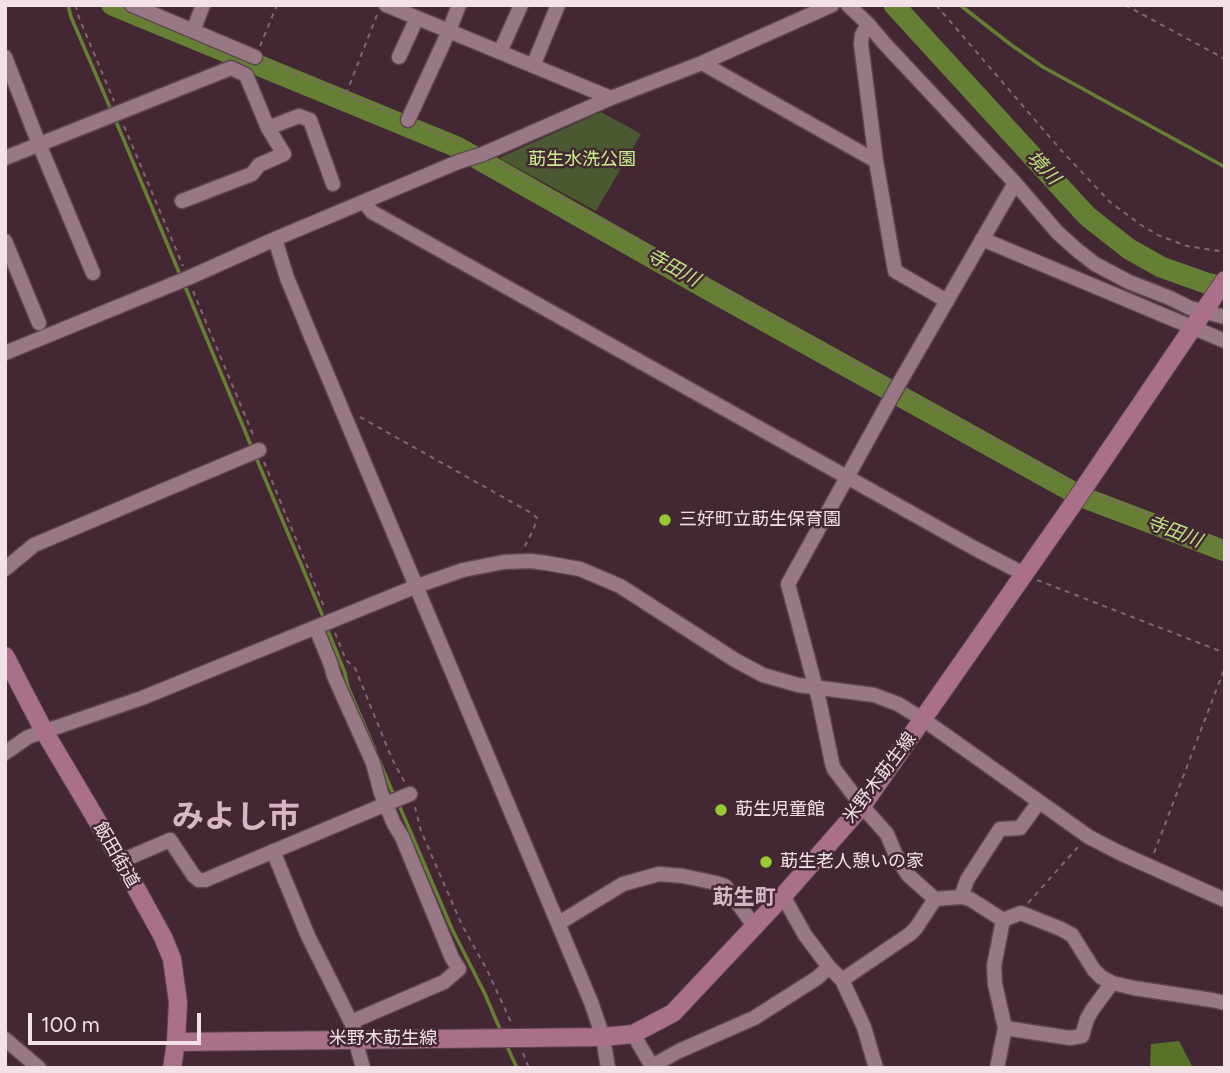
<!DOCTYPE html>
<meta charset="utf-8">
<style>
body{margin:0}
#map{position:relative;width:1230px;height:1073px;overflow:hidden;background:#432834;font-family:Figtree,sans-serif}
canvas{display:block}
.frame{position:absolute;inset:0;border:7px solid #f3e1e8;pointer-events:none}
.scale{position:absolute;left:28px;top:1013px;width:173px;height:32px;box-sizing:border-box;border:4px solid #f3e1e8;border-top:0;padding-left:9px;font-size:21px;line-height:24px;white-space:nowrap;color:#f3e1e8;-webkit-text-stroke:5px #432834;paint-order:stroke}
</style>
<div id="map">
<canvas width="1230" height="1073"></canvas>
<div class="frame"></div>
<div class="scale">100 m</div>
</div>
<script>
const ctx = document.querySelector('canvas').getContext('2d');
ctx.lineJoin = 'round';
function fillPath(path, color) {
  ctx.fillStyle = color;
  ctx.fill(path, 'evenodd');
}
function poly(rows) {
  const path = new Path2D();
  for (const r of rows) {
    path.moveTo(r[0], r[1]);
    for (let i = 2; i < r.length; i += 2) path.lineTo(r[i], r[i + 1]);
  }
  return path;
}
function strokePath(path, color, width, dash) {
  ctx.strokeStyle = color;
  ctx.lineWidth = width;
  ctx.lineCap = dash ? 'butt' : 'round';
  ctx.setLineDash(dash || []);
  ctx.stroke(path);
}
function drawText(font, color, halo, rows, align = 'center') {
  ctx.font = font + ' Figtree,"Noto Sans JP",sans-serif';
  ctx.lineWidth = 5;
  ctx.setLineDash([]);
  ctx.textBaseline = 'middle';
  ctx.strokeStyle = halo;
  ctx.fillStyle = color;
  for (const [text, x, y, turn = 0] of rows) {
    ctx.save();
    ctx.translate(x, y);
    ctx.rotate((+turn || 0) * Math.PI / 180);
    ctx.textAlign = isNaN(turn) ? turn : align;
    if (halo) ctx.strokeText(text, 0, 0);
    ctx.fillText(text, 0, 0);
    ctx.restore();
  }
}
const green = poly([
 [601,112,641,134,596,211,499,158]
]);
const forest = poly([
 [1179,1041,1193,1068,1150,1068,1151,1044]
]);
const stream = poly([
 [68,5,71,17,112,112],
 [960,5,1010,44,1043,67,1225,167],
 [115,119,181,277],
 [184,284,252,448],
 [255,455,324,619],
 [326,626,345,673,348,687,375,750],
 [379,760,395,798],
 [399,805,452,929,485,994,502,1034],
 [506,1044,517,1068]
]);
const river = poly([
 [112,5,457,147,709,290,1082,497,1225,551],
 [894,5,1087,216,1129,249,1161,267,1206,283,1225,287]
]);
const path = poly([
 [76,5,77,13,114,101],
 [936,5,1060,149,1110,202,1141,225,1160,236,1187,246,1225,252],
 [1125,5,1225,59],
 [377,15,346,94,395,115],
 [260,46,277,5],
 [266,61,345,93],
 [419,125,466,144],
 [124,126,183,266],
 [498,163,887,381],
 [193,291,254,437],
 [910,394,1071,482],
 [360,417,533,514,537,518,534,528,524,548],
 [264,462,325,609],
 [1098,495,1225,543],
 [1037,580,1225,653],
 [335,633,346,660,355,668,392,759,405,783],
 [415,807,421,831,462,925,487,970,511,1022],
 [1154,853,1225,667],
 [1028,903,1078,847],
 [523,1053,529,1068]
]);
const minor = poly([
 [132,5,255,57],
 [386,5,611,98],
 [848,5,868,24,884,43,1015,183,1057,232,1077,250,1095,264,1129,282,1170,298,1190,308,1225,317],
 [868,24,862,35,861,44,876,161,895,271,947,301],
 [193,31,203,5],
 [500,52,521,5],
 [5,57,39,144,93,273],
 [399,57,417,18],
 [702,63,876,161],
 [533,66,558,5],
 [408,120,449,31,459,5],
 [5,158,231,68,246,75,268,128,299,116,310,120,333,184],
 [1015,183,897,387,788,584,819,700,832,763,834,769,862,806,887,834,897,858,908,875,935,899,961,897,970,899,1003,920,1021,913,1061,929,1072,935,1094,970,1101,977,1112,983,1134,988,1212,1000,1225,1003],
 [182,201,252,174,259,165,284,154,268,128],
 [364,202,372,212,974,548,1024,574],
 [275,239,287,278,313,341,591,1002,603,1037,608,1068],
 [982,239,1225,341],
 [5,241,39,323],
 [5,353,188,278,275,239,458,162,483,154,611,98,702,63,832,5],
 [5,569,34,545,259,450],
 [316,628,331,665,334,676,373,763,381,793,394,824,402,837,452,958,459,969,444,982,351,1022],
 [5,753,28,737,142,698,417,586,463,570,504,562,530,561,546,563,580,569,620,586,735,660,763,675,798,685,874,695,898,704,924,720,1089,837,1120,853,1225,900],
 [273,851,308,936,354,1028,358,1050,363,1068],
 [121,861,170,840,194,876,199,880,205,880,410,794],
 [783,896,805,935,829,967,842,980,864,1027,876,1068],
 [961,897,967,880,1000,829,1020,828,1039,802],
 [559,923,623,884,659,874,683,876,716,883,725,886,755,927],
 [842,980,910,934,916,928,935,899],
 [1005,1028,1070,1038,1082,1036,1087,1019,1092,1010,1112,983],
 [633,1034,653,1068],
 [5,1039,39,1068],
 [652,1066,679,1051,754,1018,817,978,829,967],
 [997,1068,1005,1028,995,984,994,966,1003,920]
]);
const major = poly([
 [5,656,44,731,121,861,163,937,172,959,178,1002,176,1042,172,1068],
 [176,1042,603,1037,633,1034,673,1013,783,896,862,806,1071,507,1225,280]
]);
const markers = [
 [665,520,7,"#9bcb32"],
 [721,810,7,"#9bcb32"],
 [766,862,7,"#9bcb32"]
];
const parkNames = [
 ["莇生水洗公園",582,160]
];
const poiNames = [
 ["三好町立莇生保育園",679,520],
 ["莇生児童館",735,810],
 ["莇生老人憩いの家",780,862]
];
const streetNames = [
 ["米野木莇生線",880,778,-53],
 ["飯田街道",116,855,60],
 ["米野木莇生線",383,1039]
];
const waterNames = [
 ["境川",1043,168,47],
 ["寺田川",673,268,29],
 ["寺田川",1174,532,21]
];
const quarterNames = [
 ["莇生町",744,898]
];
const townNames = [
 ["みよし市",236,818]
];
fillPath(green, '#4a5931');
fillPath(forest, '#587227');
strokePath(stream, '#657f35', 3.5);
strokePath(river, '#657f35', 21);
strokePath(minor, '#5e4650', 17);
strokePath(major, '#5e4650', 20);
strokePath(path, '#7f6772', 2, [5, 5]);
strokePath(minor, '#987885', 14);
strokePath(major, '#ab7089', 18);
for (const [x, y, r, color] of markers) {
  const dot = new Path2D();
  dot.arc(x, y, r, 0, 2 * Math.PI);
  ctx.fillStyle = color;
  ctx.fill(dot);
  strokePath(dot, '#432834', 2.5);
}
drawText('18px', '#c9f089', '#432834', parkNames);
drawText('18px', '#f3e1e8', '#432834', poiNames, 'left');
drawText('18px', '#f3e1e8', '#432834', streetNames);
drawText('italic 19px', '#c0e580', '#432834', waterNames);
drawText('bold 21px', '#d8b5c3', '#432834', quarterNames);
drawText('bold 32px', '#d8b5c3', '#432834', townNames);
</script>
